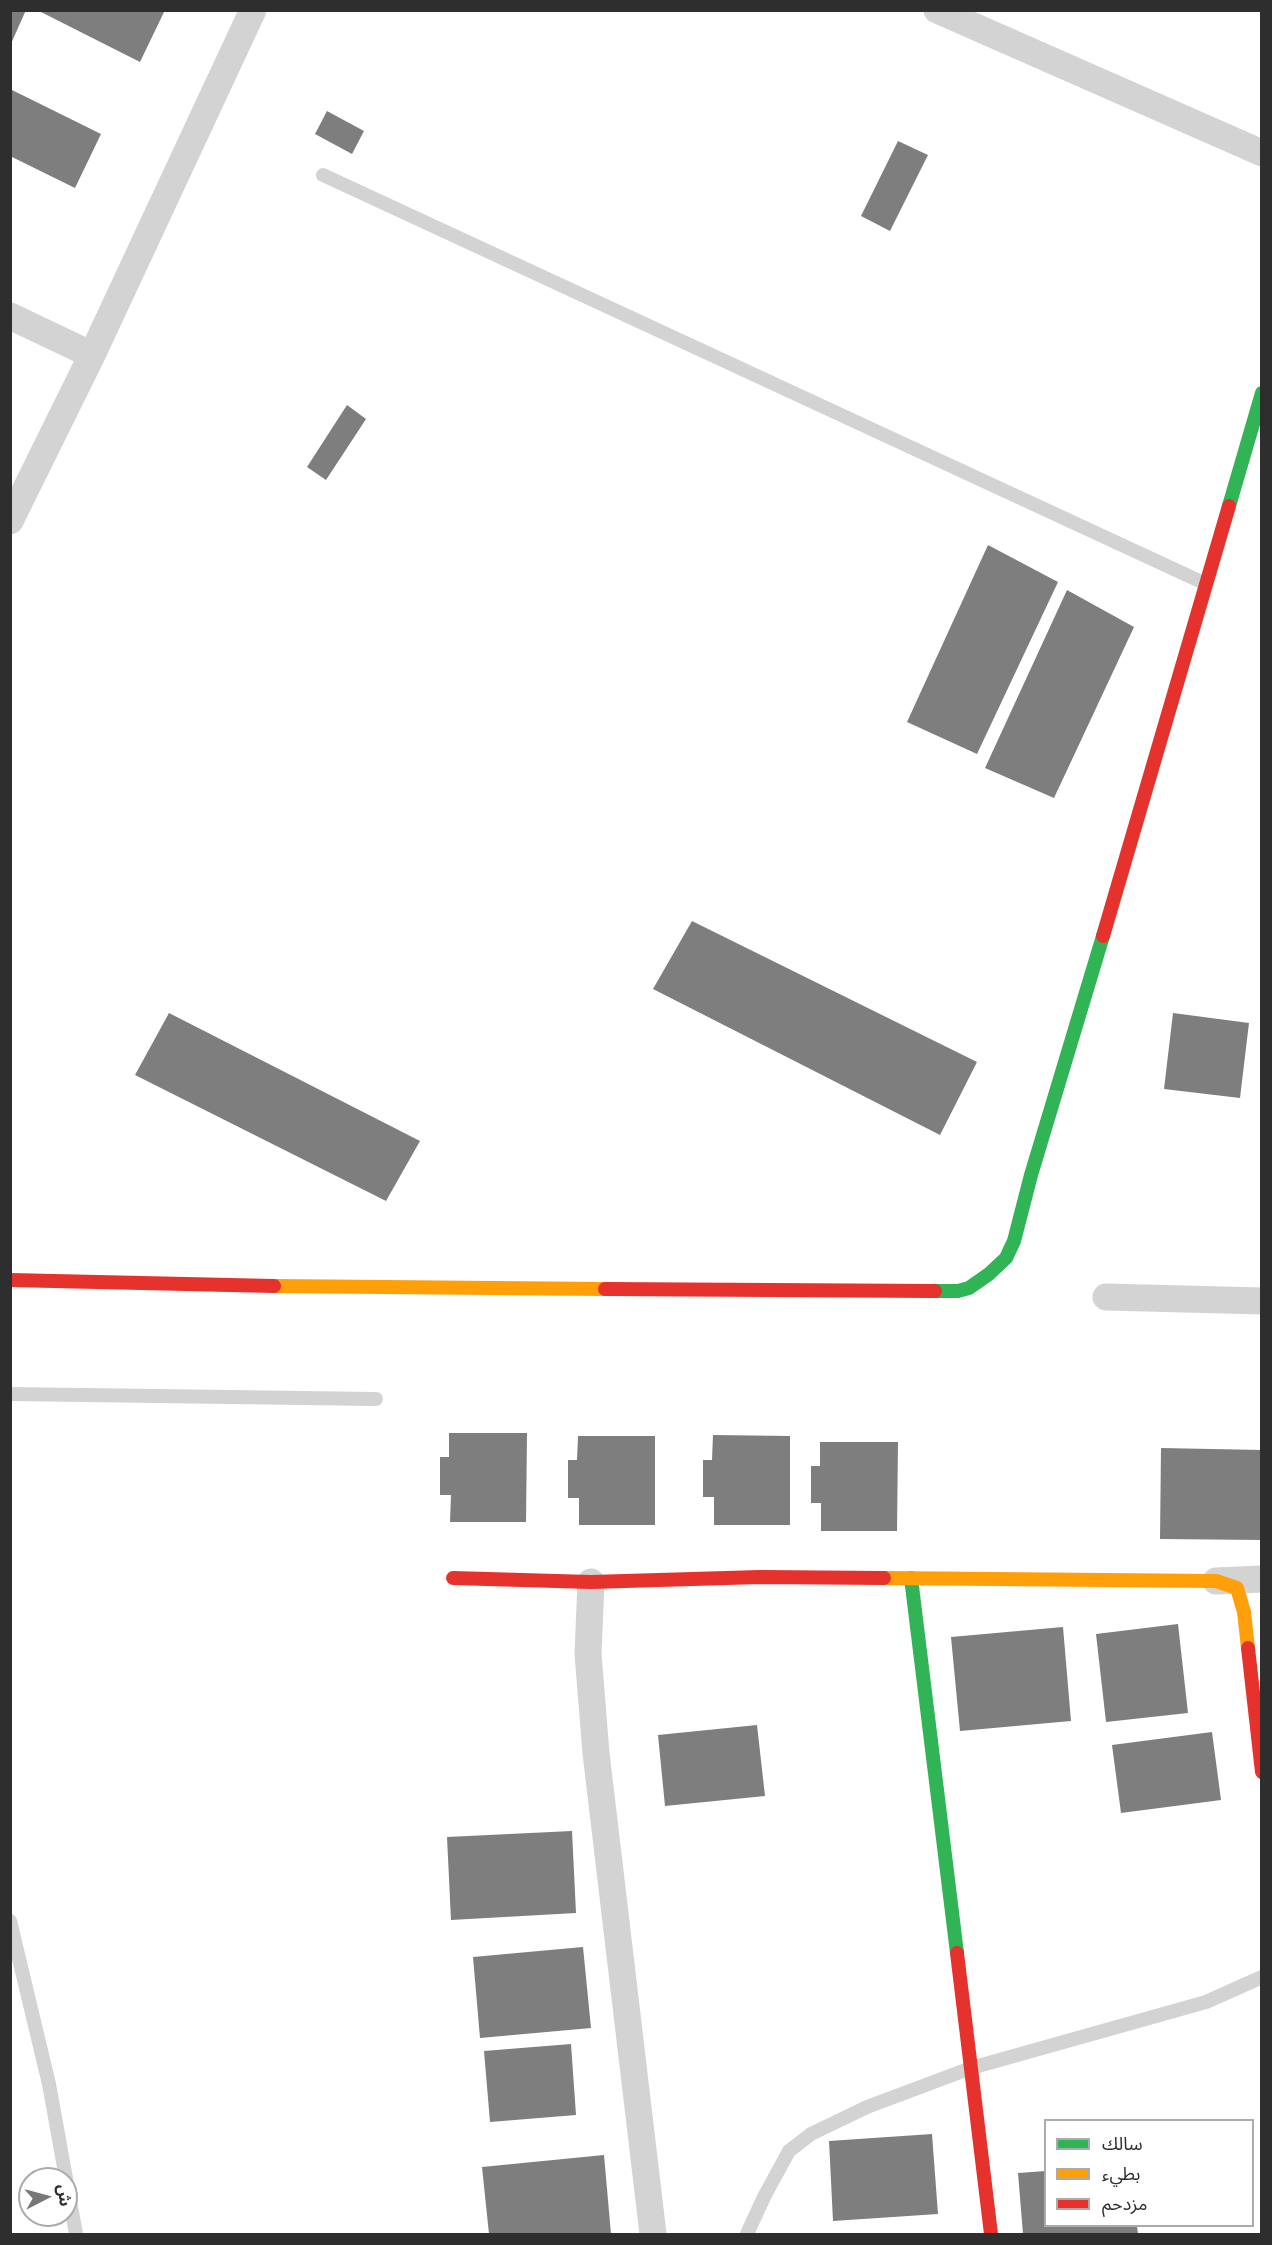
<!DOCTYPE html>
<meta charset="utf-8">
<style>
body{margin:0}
#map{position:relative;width:1272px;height:2245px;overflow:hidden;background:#fff;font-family:Montserrat,"Noto Sans Arabic",sans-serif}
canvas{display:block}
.frame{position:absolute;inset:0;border:12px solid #2e2e2e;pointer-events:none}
.legend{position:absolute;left:1044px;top:2119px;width:210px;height:108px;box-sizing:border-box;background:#fff;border:2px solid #ababab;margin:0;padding:8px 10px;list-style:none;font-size:18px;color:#2e2e2e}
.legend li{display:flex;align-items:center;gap:12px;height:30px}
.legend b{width:30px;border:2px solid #ababab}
.north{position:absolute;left:18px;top:2167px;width:60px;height:60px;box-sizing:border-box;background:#fff;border:2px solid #ababab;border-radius:50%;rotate:84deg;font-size:16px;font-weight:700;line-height:24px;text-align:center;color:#2e2e2e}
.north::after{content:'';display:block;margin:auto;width:21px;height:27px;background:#777;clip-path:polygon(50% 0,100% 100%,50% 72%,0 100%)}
</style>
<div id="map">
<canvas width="1272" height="2245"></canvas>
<div class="frame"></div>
<ul class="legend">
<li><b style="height:8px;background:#30b455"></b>سالك</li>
<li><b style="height:8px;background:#ff9f0a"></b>بطيء</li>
<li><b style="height:8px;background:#e5322d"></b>مزدحم</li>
</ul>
<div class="north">ش</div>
</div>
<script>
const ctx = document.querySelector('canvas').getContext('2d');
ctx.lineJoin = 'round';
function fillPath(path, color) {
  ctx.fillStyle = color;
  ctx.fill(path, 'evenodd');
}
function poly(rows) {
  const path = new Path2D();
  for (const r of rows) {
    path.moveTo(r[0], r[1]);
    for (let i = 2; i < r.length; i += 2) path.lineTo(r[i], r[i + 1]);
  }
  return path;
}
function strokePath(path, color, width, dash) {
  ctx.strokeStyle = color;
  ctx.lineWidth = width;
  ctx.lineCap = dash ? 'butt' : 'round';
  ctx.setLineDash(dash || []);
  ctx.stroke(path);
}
const building = poly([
 [10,10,26,10,10,46],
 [37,10,165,10,140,62],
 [10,89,101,134,75,188,10,156],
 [327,111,364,131,352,154,315,134],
 [898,141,928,155,890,231,861,216],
 [347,405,366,419,326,480,307,467],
 [988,545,1058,582,977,754,907,722],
 [1067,590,1134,627,1054,798,985,768],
 [692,921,977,1062,940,1135,653,989],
 [169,1013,420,1141,386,1201,135,1075],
 [1173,1013,1249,1023,1240,1098,1164,1089],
 [449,1433,527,1433,526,1522,450,1522,451,1495,440,1495,440,1457,449,1457],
 [713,1435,790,1436,790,1525,714,1525,714,1497,703,1497,703,1460,712,1460],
 [578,1436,655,1436,655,1525,579,1525,579,1498,568,1498,568,1460,577,1460],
 [820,1442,898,1442,897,1531,821,1531,821,1503,811,1503,811,1466,820,1466],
 [1161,1448,1262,1450,1262,1540,1160,1539],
 [1178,1624,1188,1713,1106,1722,1096,1634],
 [1063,1627,1071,1721,960,1731,951,1637],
 [757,1725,765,1796,665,1806,658,1735],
 [1212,1732,1221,1800,1121,1813,1112,1745],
 [572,1831,576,1913,451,1920,447,1837],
 [583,1947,591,2028,480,2038,473,1957],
 [571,2044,576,2115,490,2122,484,2051],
 [932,2134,938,2214,833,2221,829,2141],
 [604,2155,611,2234,489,2234,482,2167],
 [1046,2171,1046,2226,1137,2226,1138,2234,1023,2234,1018,2173]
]);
const lane = poly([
 [323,175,1206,584],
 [10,1394,376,1399],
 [10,1921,49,2084,76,2234],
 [747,2234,764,2197,789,2151,811,2134,867,2107,971,2068,1206,2002,1262,1977]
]);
const street = poly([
 [937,10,1262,153],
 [10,316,92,355],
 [10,521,92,355,253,10],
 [1106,1297,1262,1301],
 [1216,1581,1262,1579],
 [591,1582,588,1654,596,1753,653,2234]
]);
const fast = poly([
 [1229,506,1262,393],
 [935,1291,958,1291,969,1288,989,1274,1006,1258,1014,1241,1031,1175,1103,936],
 [911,1578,957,1953]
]);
const slow = poly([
 [274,1286,605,1289],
 [884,1578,1216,1581,1237,1588,1244,1612,1248,1648]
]);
const jam = poly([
 [1103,936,1229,506],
 [10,1280,274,1286],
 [605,1289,935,1291],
 [453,1578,591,1582,760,1577,884,1578],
 [1248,1648,1262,1772],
 [957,1953,991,2234]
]);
fillPath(building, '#7e7e7e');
strokePath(lane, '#d3d3d3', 14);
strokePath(street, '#d3d3d3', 27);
strokePath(fast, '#30b455', 14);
strokePath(slow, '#ff9f0a', 14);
strokePath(jam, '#e5322d', 14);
</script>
